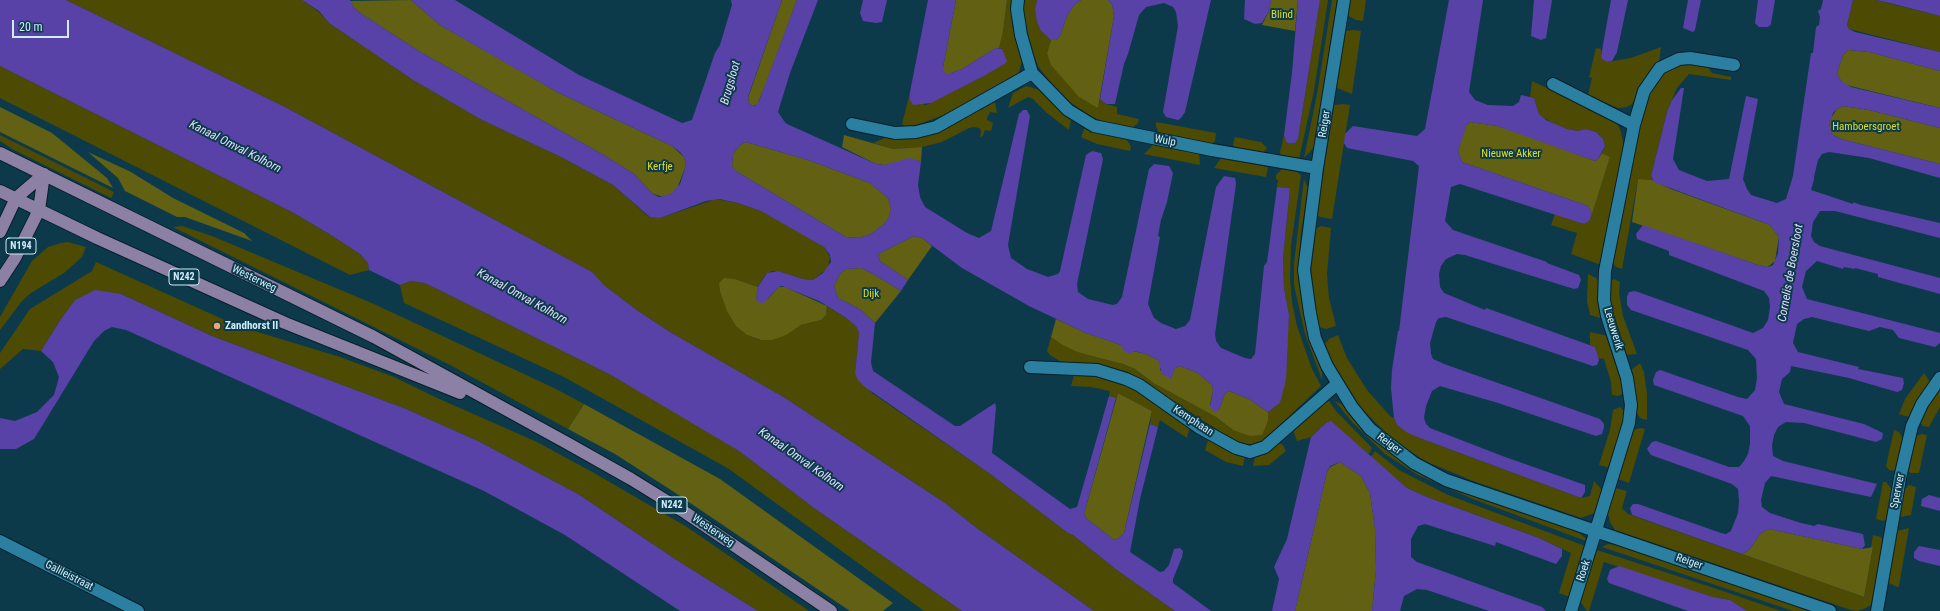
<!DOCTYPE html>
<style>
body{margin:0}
#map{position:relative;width:1940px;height:611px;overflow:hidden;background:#0d3a4b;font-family:"Roboto Condensed",sans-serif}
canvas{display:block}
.scale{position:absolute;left:12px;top:20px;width:57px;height:18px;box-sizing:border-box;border:2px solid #ceedfb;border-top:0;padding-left:5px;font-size:12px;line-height:14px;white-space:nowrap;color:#ceedfb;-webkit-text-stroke:3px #0d3a4b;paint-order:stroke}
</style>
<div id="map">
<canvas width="1940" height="611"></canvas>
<div class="scale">20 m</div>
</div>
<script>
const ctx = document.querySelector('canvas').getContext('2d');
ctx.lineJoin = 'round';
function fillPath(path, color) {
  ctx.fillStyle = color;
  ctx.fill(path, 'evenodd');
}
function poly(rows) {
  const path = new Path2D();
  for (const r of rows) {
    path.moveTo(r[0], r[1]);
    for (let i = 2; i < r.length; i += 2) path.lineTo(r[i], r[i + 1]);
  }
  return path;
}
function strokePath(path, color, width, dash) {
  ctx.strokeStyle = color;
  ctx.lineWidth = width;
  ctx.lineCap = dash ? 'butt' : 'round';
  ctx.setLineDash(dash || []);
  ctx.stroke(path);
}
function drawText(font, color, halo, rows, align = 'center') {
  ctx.font = font + ' "Roboto Condensed",sans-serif';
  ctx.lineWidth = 4;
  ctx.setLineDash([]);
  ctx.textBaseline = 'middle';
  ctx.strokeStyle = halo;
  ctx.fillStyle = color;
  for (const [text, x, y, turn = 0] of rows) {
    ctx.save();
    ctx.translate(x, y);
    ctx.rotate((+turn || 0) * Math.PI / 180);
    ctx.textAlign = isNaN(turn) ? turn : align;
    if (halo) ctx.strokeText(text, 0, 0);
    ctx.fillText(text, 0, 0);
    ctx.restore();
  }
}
const green = poly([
 [66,0,302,0,319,12,329,23,413,80,482,120,561,157,613,185,648,216,660,218,716,199,738,203,761,211,799,232,824,247,830,257,828,268,813,280,803,279,778,271,772,271,765,275,758,287,735,279,747,335,760,340,773,340,801,325,821,320,826,315,827,306,845,317,856,326,859,333,855,373,872,393,989,473,1068,533,1073,535,1117,570,1175,611,1094,611,978,529,945,503,785,398,670,332,638,311,605,286,592,272,283,106],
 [1007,0,1012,0,1012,25,1022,61,1018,75,949,113,914,126,904,126,902,124,910,92,910,100,926,105,982,77,1002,49,999,48,1003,32],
 [1024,0,1037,0,1035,9,1041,31,1051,40,1047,53,1098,108,1100,99,1106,104,1117,107,1117,114,1139,119,1138,123,1131,129,1108,123,1092,117,1065,99,1054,87,1038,66,1031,49,1024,18],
 [1320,0,1328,0,1314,91,1299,159,1281,157,1280,152,1284,135,1288,143,1298,139],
 [1332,0,1337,0,1314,147,1304,158,1317,94],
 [1350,0,1366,0,1363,21,1356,20,1347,15],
 [1853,0,1876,0,1940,16,1940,52,1849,29,1847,25],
 [1354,30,1361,31,1352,94,1337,88,1345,31],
 [1661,47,1659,62,1645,79,1632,104,1627,107,1618,108,1588,95,1592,78,1589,77,1596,48,1601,49,1601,56,1607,62,1631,58],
 [1690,63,1707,66,1712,73,1731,77,1731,80,1689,74,1677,88,1667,112,1651,176,1652,180,1638,179,1622,269,1616,267,1612,261,1638,132,1649,90,1662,72,1675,66],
 [0,66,292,212,331,235,360,254,368,263,369,270,350,275,0,98],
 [1532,81,1607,116,1617,123,1621,132,1624,148,1601,265,1571,254,1577,233,1551,225,1555,214,1584,224,1589,221,1610,157,1602,153,1605,146,1603,139,1596,132,1586,129,1578,131,1562,128,1542,117,1539,114,1534,98,1530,97],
 [1026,86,1040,90,1071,119,1069,130,1047,113,1033,99,1028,97,1008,108,1013,93],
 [995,102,997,113,990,112,987,118,987,120,993,123,991,131,985,130,983,136,980,137,981,130,979,128,974,127,969,128,942,142,922,147,893,149,873,143,885,138,919,137,938,132],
 [1344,104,1350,105,1332,219,1320,217,1317,215,1334,105],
 [1156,122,1216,133,1215,141,1212,144,1159,134,1156,126],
 [1085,127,1103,134,1127,140,1131,147,1130,151,1097,144,1081,137],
 [0,135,112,191,114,193,111,198,14,150,0,141],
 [1235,137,1261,142,1267,148,1263,153,1235,148,1233,145],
 [1153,145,1199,153,1200,165,1144,154],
 [1221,158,1268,167,1266,177,1214,168],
 [1282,169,1297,172,1301,175,1291,246,1290,277,1292,302,1297,326,1312,369,1321,386,1264,440,1259,443,1253,444,1239,444,1128,372,1102,365,1063,363,1050,355,1047,351,1051,337,1077,352,1112,360,1135,369,1155,384,1216,417,1233,430,1268,422,1268,412,1280,403,1289,315,1284,288,1283,258,1290,188,1277,187,1278,180,1276,179,1276,175],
 [1304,179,1308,188,1301,233,1298,276,1307,329,1322,372,1322,380,1305,334,1294,285,1294,263],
 [182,226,212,236,374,304,556,389,584,404,568,429,450,365,173,227],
 [1321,226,1331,228,1327,274,1329,298,1336,326,1326,329,1319,327,1313,299,1311,269,1315,229],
 [68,242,86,247,82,257,64,273,31,293,22,301,0,330,0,317,32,261,48,247,61,243],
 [96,262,238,326,340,357,394,377,435,397,537,442,594,473,687,527,809,611,758,611,675,559,578,494,478,441,406,409,212,336,121,294,75,300,61,319,41,351,23,349,0,369,0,353,30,309,92,271],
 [1588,274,1596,278,1599,282,1602,317,1600,318,1590,315,1587,301],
 [1614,279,1620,282,1619,293,1623,316,1637,354,1626,355,1613,320,1609,305,1609,282],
 [411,281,425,283,611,375,692,422,739,451,814,508,962,611,924,611,729,469,564,377,404,303,400,285],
 [1590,332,1608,336,1619,365,1624,393,1618,396,1612,395,1611,382,1604,359,1598,358,1595,347,1590,345],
 [1338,335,1347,358,1367,390,1390,416,1394,418,1397,425,1425,440,1581,498,1590,496,1594,481,1603,491,1595,513,1581,518,1473,481,1425,461,1401,445,1385,432,1360,407,1335,370,1325,344,1329,339],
 [1640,363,1644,372,1647,394,1647,420,1640,418,1636,411,1631,370],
 [1924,373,1930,382,1909,417,1899,414,1905,399],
 [1074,375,1101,377,1129,386,1190,427,1187,438,1160,420,1158,427,1150,424,1152,411,1118,393,1116,400,1109,396,1110,391,1091,387,1071,386],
 [1940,386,1940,407,1929,427,1923,426,1919,421],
 [1329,401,1336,411,1372,448,1369,454,1326,423,1311,437,1297,441,1293,430,1323,403],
 [1335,401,1343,405,1372,438,1410,468,1432,479,1459,491,1576,530,1585,538,1586,541,1473,499,1418,475,1385,454,1352,422],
 [1620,407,1625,412,1623,430,1610,468,1599,465,1610,430,1613,410],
 [1641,428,1645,429,1629,483,1618,479,1632,430],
 [1894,430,1899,432,1903,439,1896,471,1889,470,1886,466],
 [1922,434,1927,435,1919,473,1910,473,1907,470,1915,436],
 [1208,440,1231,453,1245,456,1243,466,1226,462,1205,450],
 [1279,443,1283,445,1286,451,1269,465,1253,466,1255,456,1270,451],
 [1375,451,1399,470,1448,495,1585,546,1570,597,1559,593,1571,553,1539,538,1427,497,1407,488,1371,457],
 [1883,482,1886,482,1892,490,1887,519,1883,521,1876,519],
 [1909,485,1916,487,1911,515,1901,517,1900,517,1904,490],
 [1615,488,1627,491,1622,508,1628,514,1864,597,1873,547,1871,547,1873,535,1881,537,1883,542,1874,600,1871,605,1866,608,1857,611,1851,610,1615,530,1610,522,1609,516,1607,515],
 [1909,528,1899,586,1897,587,1887,582,1897,531],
 [1608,544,1619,545,1811,611,1793,611,1602,547],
 [1597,550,1714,588,1781,611,1747,611,1730,600,1713,597,1604,562,1589,611,1587,611,1580,601]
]);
const forest = poly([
 [411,0,440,25,559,93,672,146,684,157,686,165,677,189,671,194,664,197,653,194,634,174,602,154,422,53,363,15,354,8,350,1],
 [782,0,797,0,765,86,757,105,752,106,749,103,748,98],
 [956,0,1007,0,1003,32,999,48,996,48,962,69,951,73,945,74,943,72,943,67],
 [1081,0,1108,0,1112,4,1114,16,1098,108,1079,97,1051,65,1047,53,1051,40,1056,40,1060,36,1067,16,1074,5],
 [1271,0,1298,0,1295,31,1262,25,1269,11],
 [1848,50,1869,52,1940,71,1940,108,1846,85,1841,81,1837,73,1843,55],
 [1843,106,1869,110,1940,128,1940,164,1841,139,1832,134,1829,127,1831,118,1837,109],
 [0,107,52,133,107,178,113,188,0,132],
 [1470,122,1497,126,1520,133,1595,161,1598,159,1602,153,1610,157,1592,214,1588,206,1462,162,1458,151,1465,126],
 [844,135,893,149,922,147,921,162,917,160,885,165,876,164,842,147],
 [746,142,808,160,870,183,888,198,891,208,889,217,884,224,871,234,859,238,846,237,736,171,732,166,733,154,740,145],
 [88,152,131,172,173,198,244,233,252,241,185,217,177,217,125,191,118,178],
 [1638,179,1652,180,1671,189,1770,225,1779,237,1775,261,1768,267,1758,265,1632,222],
 [914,236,922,238,932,246,908,280,880,261,878,254],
 [861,268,875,275,901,291,875,323,861,310,838,298,834,286,840,274,846,269],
 [724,278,735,279,758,287,756,300,768,299,778,287,785,287,827,306,826,315,821,320,801,325,786,335,773,340,761,340,747,335,736,326,727,311,720,291,719,283],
 [1056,319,1086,333,1121,345,1133,351,1146,354,1158,360,1160,363,1160,370,1171,378,1175,368,1180,366,1198,373,1212,385,1213,390,1210,405,1219,410,1225,393,1229,391,1249,399,1268,412,1268,421,1262,435,1250,436,1233,430,1216,417,1155,384,1135,369,1123,364,1077,352,1061,344,1051,337],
 [1118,393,1152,411,1124,533,1119,538,1114,540,1087,519,1084,514],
 [584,404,720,479,893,603,883,611,850,611,671,490,615,454,568,429],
 [1340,462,1361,476,1370,493,1375,529,1376,570,1372,611,1295,611,1327,472,1330,467],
 [1769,529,1862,549,1873,547,1864,597,1742,554,1749,550,1761,533]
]);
const water = poly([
 [0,0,66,0,283,106,592,272,605,286,638,311,670,332,785,398,945,503,978,529,1094,611,962,611,814,508,739,451,611,375,425,283,411,281,400,285,369,270,368,263,360,254,331,235,292,212,0,66],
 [302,0,350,0,354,8,363,15,422,53,602,154,634,174,653,194,659,197,671,194,680,184,686,165,684,157,680,152,672,146,559,93,511,66,440,25,411,0,455,0,579,75,682,123,692,120,715,53,720,45,732,5,731,0,782,0,748,97,749,103,752,106,755,106,759,101,797,0,818,0,790,73,778,112,784,121,787,124,876,164,885,165,909,158,917,160,921,162,918,185,920,197,925,207,967,233,979,238,991,231,1019,114,1023,110,1027,110,1030,116,1008,245,1011,258,1027,269,1048,277,1058,274,1060,271,1086,155,1092,151,1101,153,1103,159,1077,284,1078,292,1088,299,1113,305,1117,304,1122,297,1149,169,1154,164,1169,166,1173,173,1167,202,1161,220,1158,236,1160,237,1148,304,1154,318,1161,323,1176,329,1185,326,1190,320,1216,187,1224,176,1235,178,1236,184,1215,334,1216,341,1221,348,1245,358,1251,359,1255,354,1264,266,1267,262,1277,187,1290,188,1283,258,1284,288,1289,315,1286,380,1280,403,1268,412,1249,399,1229,391,1225,393,1219,410,1215,412,1210,407,1213,390,1212,385,1198,373,1180,366,1175,368,1171,379,1162,374,1158,360,1146,354,1134,351,1130,354,1123,350,1121,345,1086,333,1029,306,962,268,922,238,914,236,878,254,880,261,908,280,901,291,875,275,861,268,846,269,840,274,834,286,838,298,861,310,875,323,871,362,873,371,955,426,960,426,995,403,996,407,992,453,1070,509,1077,507,1109,396,1116,398,1084,514,1087,519,1114,540,1119,538,1124,533,1150,424,1158,427,1140,499,1130,552,1160,572,1164,571,1169,565,1174,549,1180,548,1183,551,1182,557,1173,579,1173,583,1211,611,1175,611,1117,570,1073,535,1068,533,989,473,865,387,858,380,855,373,859,333,856,326,845,317,819,301,782,286,778,287,764,303,761,303,756,300,758,287,767,273,778,271,803,279,813,280,823,273,831,262,830,255,824,247,761,211,738,203,719,199,706,201,660,218,650,217,613,185,561,157,482,120,413,80,329,23,319,11],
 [746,142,808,160,870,183,888,198,891,208,889,217,884,224,871,234,859,238,846,237,736,171,732,166,733,154,740,145],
 [863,0,887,0,882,22,876,23,863,21,860,13],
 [928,0,956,0,943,67,945,73,951,73,962,69,996,48,1002,49,1007,61,1006,63,982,77,931,103,913,105,910,100,910,92],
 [1037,0,1081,0,1074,5,1067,16,1060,36,1056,40,1051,40,1041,31,1037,22,1035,9],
 [1108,0,1211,0,1185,112,1181,118,1178,120,1166,117,1163,112,1178,26,1176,12,1173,7,1164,3,1146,7,1139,15,1128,54,1124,64,1115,104,1106,104,1100,99,1114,16,1112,4],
 [1245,0,1271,0,1269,11,1262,23,1255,24,1244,19],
 [1298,0,1320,0,1298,139,1295,143,1287,143,1284,135,1292,73],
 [1449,0,1483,0,1469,92,1475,100,1488,105,1513,106,1519,102,1521,95,1534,98,1539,114,1546,120,1567,129,1578,131,1586,129,1596,132,1603,139,1605,146,1598,159,1595,161,1497,126,1470,122,1467,124,1458,151,1462,162,1588,206,1592,214,1589,221,1584,224,1460,184,1451,187,1445,221,1453,230,1547,262,1547,263,1579,275,1581,280,1578,288,1574,289,1465,255,1457,254,1446,259,1441,266,1439,274,1440,287,1444,293,1485,310,1486,308,1595,347,1599,360,1597,365,1593,366,1446,317,1439,318,1436,322,1430,343,1431,354,1433,359,1444,364,1600,419,1604,424,1604,427,1602,434,1596,436,1498,403,1440,386,1432,391,1426,406,1424,418,1426,424,1430,428,1505,457,1585,485,1585,492,1581,498,1425,440,1408,433,1397,425,1394,418,1391,388,1392,370,1398,331,1399,331,1419,166,1413,161,1347,148,1344,143,1345,134,1353,126,1417,136,1425,129],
 [1534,0,1552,0,1546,38,1541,40,1531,36],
 [1611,0,1628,0,1617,52,1612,61,1607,62,1602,59,1601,56],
 [1688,0,1701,0,1695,30,1693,32,1683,28],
 [1758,0,1775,0,1771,24,1768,27,1759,27,1755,23],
 [1823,0,1853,0,1847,25,1849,29,1855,32,1940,52,1940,71,1869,52,1848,50,1843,55,1837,73,1841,81,1851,87,1940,108,1940,128,1869,110,1843,106,1837,109,1833,113,1829,126,1832,134,1841,139,1940,164,1940,178,1869,158,1829,152,1822,154,1818,160,1814,177,1818,189,1861,205,1940,223,1940,238,1835,211,1820,211,1813,222,1811,236,1814,242,1820,246,1940,278,1940,294,1878,277,1878,274,1855,268,1854,269,1844,267,1843,269,1817,261,1806,271,1802,287,1807,299,1940,333,1940,343,1935,347,1899,338,1893,330,1880,327,1869,331,1812,317,1804,319,1797,324,1793,343,1798,352,1859,367,1858,369,1903,378,1904,383,1902,390,1897,392,1849,378,1791,366,1790,372,1782,379,1779,392,1784,404,1864,424,1883,433,1882,439,1876,442,1804,423,1786,422,1778,427,1774,435,1772,445,1773,456,1783,461,1877,484,1871,497,1771,476,1765,483,1761,500,1762,507,1770,513,1801,523,1814,526,1818,524,1863,534,1865,545,1862,549,1769,529,1761,533,1749,550,1742,554,1632,515,1630,508,1633,504,1638,504,1721,533,1726,534,1731,531,1738,513,1739,501,1738,489,1732,484,1651,455,1647,449,1652,442,1656,441,1729,467,1739,467,1744,461,1748,454,1750,444,1750,426,1743,416,1654,385,1653,380,1656,372,1660,370,1738,397,1747,399,1755,390,1757,378,1756,359,1748,350,1631,310,1627,305,1627,297,1629,292,1635,291,1753,333,1763,328,1768,320,1770,307,1769,298,1764,291,1669,255,1669,251,1637,239,1636,234,1643,225,1758,265,1768,267,1773,265,1778,253,1779,237,1770,225,1654,182,1651,176,1667,112,1672,100,1681,88,1684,88,1673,159,1679,170,1707,181,1729,179,1746,96,1758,99,1743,179,1747,189,1751,195,1777,203,1786,199,1793,176,1811,53,1813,53,1816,27,1819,25,1820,17,1818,11,1821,9],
 [1876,0,1940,0,1940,16,1890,3],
 [95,290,121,294,212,336,406,409,478,441,578,494,675,559,758,611,680,611,565,535,484,491,126,330,112,327,104,331,94,341,34,439,16,449,0,449,0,418,15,421,37,412,54,395,59,377,53,362,41,351,61,319,75,300],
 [1331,421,1407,488,1427,497,1539,538,1562,549,1562,556,1556,564,1496,542,1495,546,1425,524,1418,526,1411,539,1411,557,1417,562,1542,607,1546,611,1489,611,1427,590,1417,589,1404,596,1400,611,1372,611,1376,570,1375,529,1370,493,1361,476,1340,462,1330,466,1327,472,1295,611,1272,611,1279,579,1274,567,1287,539,1311,437,1326,423],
 [1929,495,1940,498,1940,511,1921,506,1922,499],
 [1919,546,1940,550,1940,566,1919,561,1914,558,1914,552],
 [1619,566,1713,597,1730,600,1747,611,1688,611,1609,583,1607,579,1610,570]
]);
const pier = poly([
 [1817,169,1816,177,1820,187,1854,200,1853,204,1811,190]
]);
const street = poly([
 [1018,0,1017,9,1021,35,1032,73,1068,110,1094,126,1212,150,1317,168],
 [1344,0,1317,168,1304,270,1310,313,1315,338,1327,366,1352,407,1370,429,1414,463,1446,480,1830,611],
 [1553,84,1634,125],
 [852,124,895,133,916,132,936,127,1032,73],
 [1030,367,1097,370,1126,379,1139,385,1200,428,1236,448,1250,452,1265,447,1337,384],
 [0,541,138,611],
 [1571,611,1629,423,1631,405,1627,378,1607,316,1604,300,1605,271,1634,125,1644,91,1660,68,1679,59,1690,58,1734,65],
 [1877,611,1900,478,1912,426,1922,404,1940,378]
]);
const primary = poly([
 [0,153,374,337,567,443,631,479,686,513,831,611],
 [0,191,97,238,285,323,460,393],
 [0,232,16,198,44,174],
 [0,281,15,258,39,210,44,174]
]);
const markers = [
 [217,326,4,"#f0a279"]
];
const shields = [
 [21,246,30],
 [184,277,30],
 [672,505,30]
];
const shieldNames = [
 ["N194",21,246],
 ["N242",184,277],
 ["N242",672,505]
];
const parkNames = [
 ["Blind",1282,15],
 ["Hamboersgroet",1866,127],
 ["Nieuwe Akker",1511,154],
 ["Kerfje",660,167],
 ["Dijk",871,294]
];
const streetNames = [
 ["Reiger",1325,124,-81],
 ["Wulp",1165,141,11],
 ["Westerweg",254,279,26],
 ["Leeuwerik",1613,329,73],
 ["Kemphaan",1193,421,33],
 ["Reiger",1389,444,37],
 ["Sperwer",1898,491,-79],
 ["Westerweg",713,531,34],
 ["Reiger",1689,562,19],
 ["Roek",1584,571,-72],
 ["Galileistraat",69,576,27]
];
const poiNames = [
 ["Zandhorst II",225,326]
];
const waterNames = [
 ["Brugsloot",731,83,-74],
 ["Kanaal Omval Kolhorn",235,147,27],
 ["Cornelis de Boersloot",1791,273,-80],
 ["Kanaal Omval Kolhorn",522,297,29],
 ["Kanaal Omval Kolhorn",801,460,35]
];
fillPath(green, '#4c4a03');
fillPath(forest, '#616013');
fillPath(water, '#5842a8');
fillPath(pier, '#0d3a4b');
strokePath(street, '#061f2a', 14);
strokePath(primary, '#061f2a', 14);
strokePath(street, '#2b80a1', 12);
strokePath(primary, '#8c80a5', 12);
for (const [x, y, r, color] of markers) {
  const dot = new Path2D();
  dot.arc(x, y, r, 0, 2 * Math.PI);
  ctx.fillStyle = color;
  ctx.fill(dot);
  strokePath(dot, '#0d3a4b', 1.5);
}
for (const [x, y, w] of shields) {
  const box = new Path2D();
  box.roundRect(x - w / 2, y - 8, w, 16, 3);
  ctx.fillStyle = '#0d3a4b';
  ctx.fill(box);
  strokePath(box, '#ceedfb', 1);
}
drawText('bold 10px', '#ceedfb', null, shieldNames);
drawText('11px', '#e2df15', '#0d3a4b', parkNames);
drawText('11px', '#ceedfb', '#0d3a4b', streetNames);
drawText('bold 11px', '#ceedfb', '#0d3a4b', poiNames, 'left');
drawText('italic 12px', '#e0defa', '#0d3a4b', waterNames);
</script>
